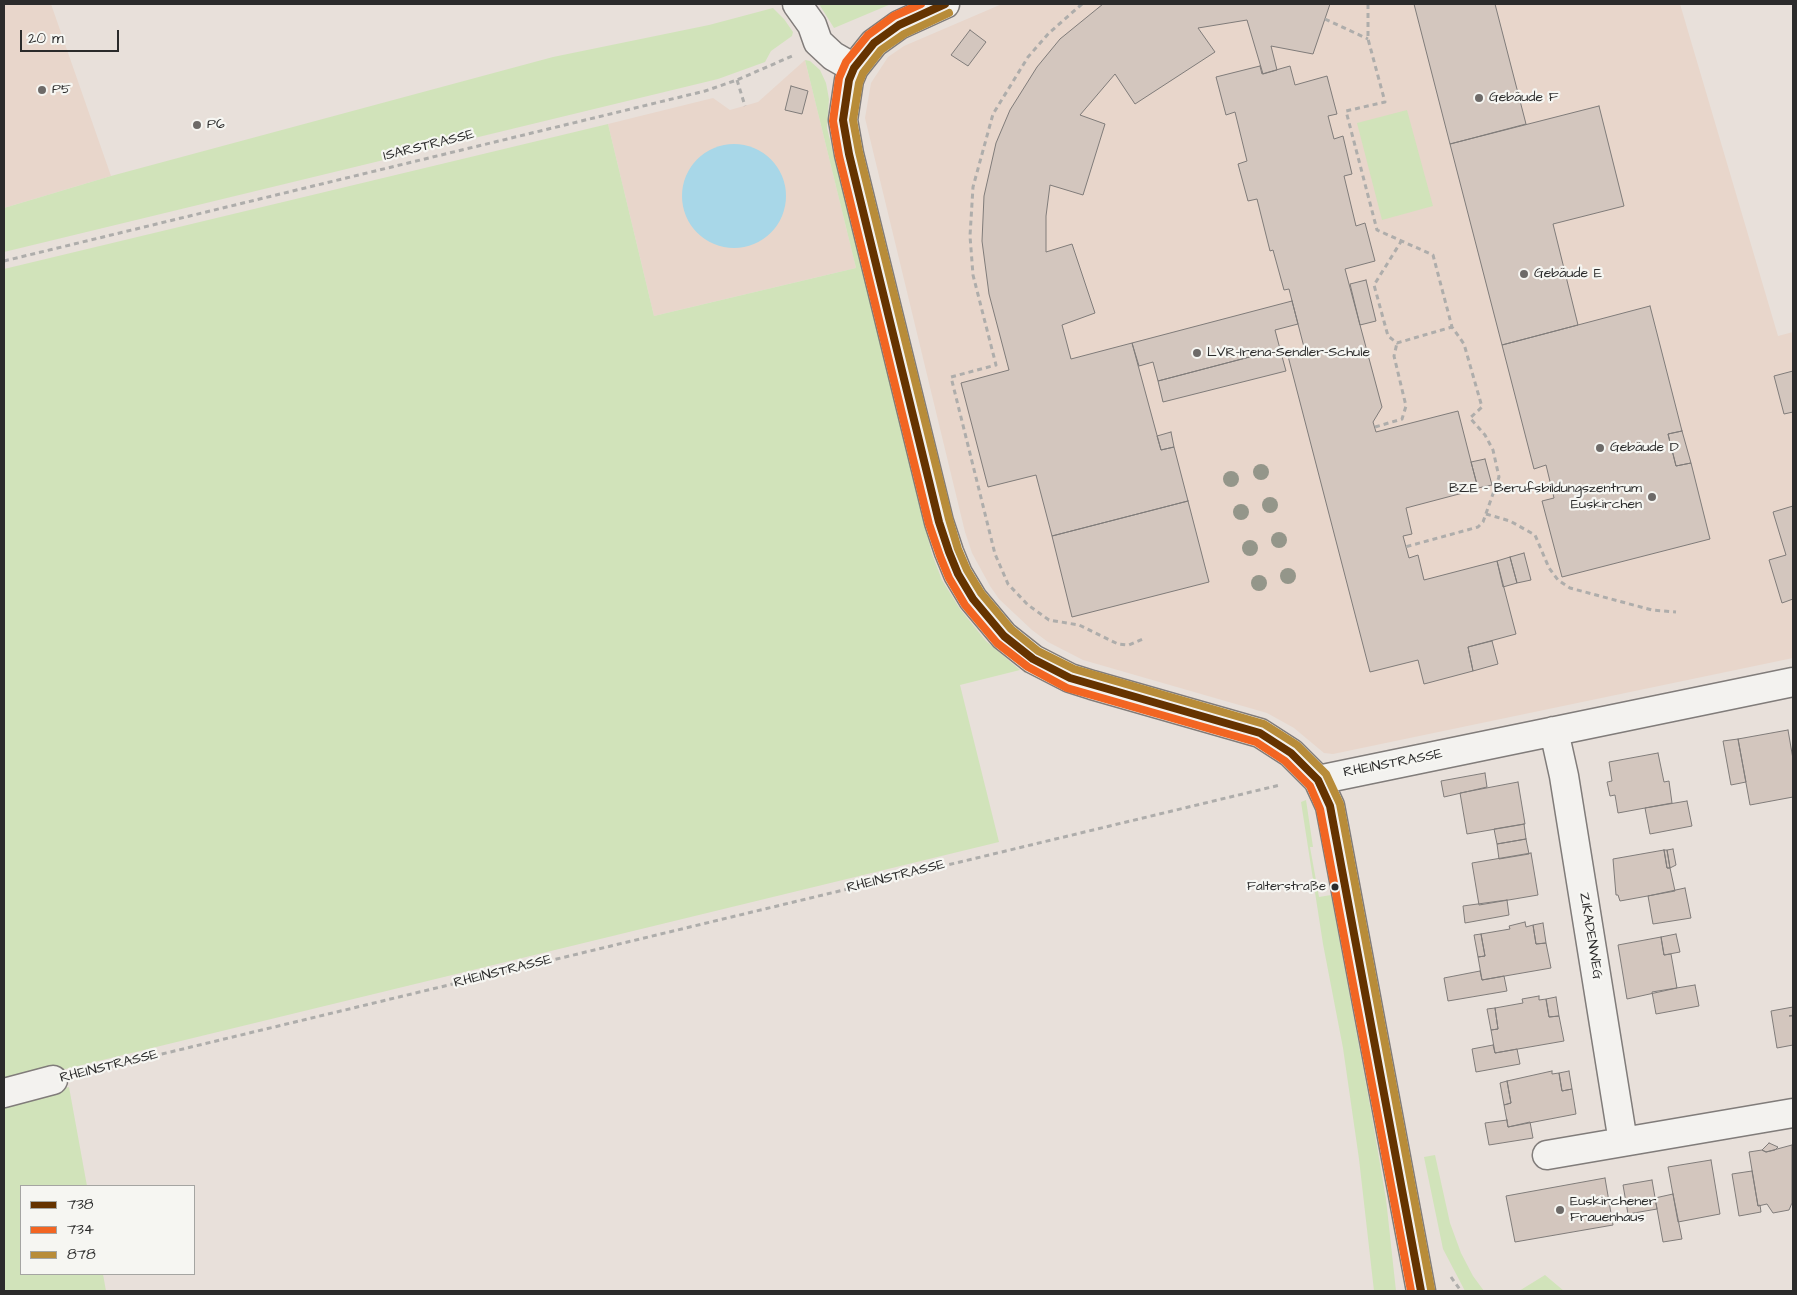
<!DOCTYPE html>
<meta charset="utf-8">
<style>
body{margin:0}
#map{position:relative;width:1797px;height:1295px;overflow:hidden;background:#e8e0da;font-family:"Architects Daughter",sans-serif}
canvas{display:block}
.frame{position:absolute;inset:0;border:5px solid #2b2b2b;pointer-events:none}
.legend{position:absolute;left:20px;top:1185px;width:175px;height:90px;box-sizing:border-box;background:#f6f6f2;border:1px solid #a5a5a2;margin:0;padding:6px 9px;list-style:none;font-size:15px;color:#2b2b2b}
.legend li{display:flex;align-items:center;gap:10px;height:25px}
.legend b{width:25px;border:1px solid #a5a5a2}
.scale{position:absolute;left:20px;top:30px;width:99px;height:22px;box-sizing:border-box;border:2px solid #2b2b2b;border-top:0;padding-left:6px;font-size:15px;line-height:18px;white-space:nowrap;color:#2b2b2b;-webkit-text-stroke:4px #f6f6f2;paint-order:stroke}
</style>
<div id="map">
<canvas width="1797" height="1295"></canvas>
<div class="frame"></div>
<ul class="legend">
<li><b style="height:6px;background:#653300"></b>738</li>
<li><b style="height:6px;background:#f26522"></b>734</li>
<li><b style="height:6px;background:#b88c39"></b>878</li>
</ul>
<div class="scale">20 m</div>
</div>
<script>
const ctx = document.querySelector('canvas').getContext('2d');
ctx.lineJoin = 'round';
function fillPath(path, color) {
  ctx.fillStyle = color;
  ctx.fill(path, 'evenodd');
}
function poly(rows) {
  const path = new Path2D();
  for (const r of rows) {
    if (r.length === 3) {
      path.moveTo(r[0] + r[2], r[1]);
      path.arc(r[0], r[1], r[2], 0, 2 * Math.PI);
      continue;
    }
    path.moveTo(r[0], r[1]);
    for (let i = 2; i < r.length; i += 2) path.lineTo(r[i], r[i + 1]);
  }
  return path;
}
function strokePath(path, color, width, dash) {
  ctx.strokeStyle = color;
  ctx.lineWidth = width;
  ctx.lineCap = dash ? 'butt' : 'round';
  ctx.setLineDash(dash || []);
  ctx.stroke(path);
}
function drawText(font, color, halo, rows, align = 'center') {
  ctx.font = font + ' "Architects Daughter",sans-serif';
  ctx.lineWidth = 4.5;
  ctx.setLineDash([]);
  ctx.textBaseline = 'middle';
  ctx.strokeStyle = halo;
  ctx.fillStyle = color;
  for (const [text, x, y, turn = 0] of rows) {
    ctx.save();
    ctx.translate(x, y);
    ctx.rotate((+turn || 0) * Math.PI / 180);
    ctx.textAlign = isNaN(turn) ? turn : align;
    if (halo) ctx.strokeText(text, 0, 0);
    ctx.fillText(text, 0, 0);
    ctx.restore();
  }
}
const built = poly([
 [4,4,51,4,111,176,4,208],
 [1002,4,1680,4,1778,336,1793,332,1793,658,1333,754,1324,753,1294,728,1267,713,1083,660,1048,642,1032,630,999,599,990,586,972,553,965,532,865,118,871,83,888,57,904,46],
 [805,60,856,268,654,316,608,124,713,98,730,110,758,102]
]);
const green = poly([
 [819,4,891,4,834,28],
 [773,8,784,19,793,32,792,36,771,51,765,62,718,79,4,252,4,208,111,176,553,57,709,25],
 [805,60,810,61,820,70,826,83,829,99,827,128,932,554,942,580,960,609,986,641,1020,670,960,685,999,842,4,1084,4,269,608,124,654,316,856,268],
 [1407,110,1433,206,1382,220,1357,123],
 [1306,800,1313,847,1310,847,1319,897,1331,895,1371,1111,1386,1199,1396,1291,1374,1291,1359,1159,1343,1048,1323,944,1301,802],
 [69,1087,87,1186,21,1186,21,1274,103,1274,106,1291,4,1291,4,1103],
 [1435,1155,1450,1223,1461,1253,1473,1276,1484,1291,1465,1291,1443,1249,1424,1157],
 [1545,1275,1564,1291,1519,1291]
]);
const water = poly([
 [734,196,52]
]);
const building = poly([
 [1103,4,1330,4,1313,54,1271,46,1277,70,1263,74,1247,20,1198,28,1215,52,1135,104,1115,74,1080,115,1105,124,1083,195,1050,185,1046,216,1046,252,1072,244,1095,313,1062,325,1071,359,1132,343,1161,450,1174,447,1188,501,1052,536,1036,475,988,487,961,383,1009,370,989,294,982,241,984,196,996,143,1010,110,1037,67,1060,39,1103,4],
 [1414,4,1495,4,1526,124,1450,144,1414,4],
 [970,30,986,42,968,66,951,55,970,30],
 [1260,66,1262,74,1290,66,1295,85,1327,76,1337,114,1328,116,1334,139,1343,136,1352,174,1344,176,1356,226,1365,223,1375,261,1345,269,1382,407,1373,422,1376,432,1458,411,1478,489,1406,508,1412,534,1403,536,1409,558,1418,555,1424,580,1497,561,1516,634,1468,647,1473,671,1424,684,1418,660,1370,672,1288,356,1305,351,1298,324,1289,289,1284,290,1273,250,1270,251,1257,199,1248,201,1238,164,1247,161,1235,112,1226,115,1216,77,1260,66],
 [791,86,808,91,802,114,785,110,791,86],
 [1599,106,1624,206,1553,224,1578,325,1502,345,1450,144,1599,106],
 [1366,280,1376,321,1360,325,1350,284,1366,280],
 [1292,301,1298,324,1275,330,1280,349,1158,381,1153,362,1139,366,1132,343,1292,301],
 [1650,306,1682,431,1668,434,1676,466,1691,463,1710,539,1562,577,1542,501,1554,498,1546,465,1534,469,1502,345,1650,306],
 [1280,349,1286,371,1163,402,1158,381,1280,349],
 [1793,371,1793,412,1784,414,1774,376,1793,371],
 [1682,431,1691,463,1676,466,1668,434,1682,431],
 [1171,432,1174,447,1161,450,1157,436,1171,432],
 [1485,459,1492,485,1478,488,1471,462,1485,459],
 [1188,501,1209,582,1072,617,1052,536,1188,501],
 [1793,506,1793,599,1782,603,1769,560,1786,555,1773,512,1793,506],
 [1524,553,1531,580,1517,583,1510,557,1524,553],
 [1510,557,1517,583,1503,587,1497,561,1510,557],
 [1492,641,1498,664,1473,671,1468,647,1492,641],
 [1788,730,1793,759,1793,797,1750,805,1738,739,1788,730],
 [1738,739,1746,782,1731,785,1723,741,1738,739],
 [1658,753,1664,782,1669,781,1672,803,1618,813,1615,795,1610,796,1607,782,1612,781,1609,762,1658,753],
 [1485,773,1487,787,1444,797,1441,781,1485,773],
 [1518,782,1525,824,1467,834,1460,793,1518,782],
 [1687,801,1692,826,1650,834,1645,808,1687,801],
 [1524,824,1526,839,1497,844,1494,829,1524,824],
 [1526,839,1529,854,1499,859,1497,844,1526,839],
 [1673,849,1676,865,1670,868,1667,850,1673,849],
 [1664,850,1667,868,1670,868,1675,891,1620,901,1618,895,1616,895,1613,859,1664,850],
 [1664,850,1667,850,1670,868,1667,868,1664,850],
 [1531,853,1538,895,1479,905,1472,863,1531,853],
 [1685,888,1691,918,1653,924,1648,896,1685,888],
 [1507,900,1509,915,1465,923,1463,906,1507,900],
 [1525,922,1526,927,1533,925,1536,944,1546,943,1551,968,1482,980,1478,957,1485,956,1481,934,1510,929,1509,926,1525,922],
 [1543,923,1546,943,1536,944,1533,925,1543,923],
 [1481,934,1485,956,1478,957,1474,935,1481,934],
 [1676,934,1680,952,1664,955,1661,937,1676,934],
 [1661,937,1664,955,1671,954,1677,988,1627,999,1618,945,1661,937],
 [1480,971,1482,980,1504,976,1507,991,1448,1001,1444,978,1480,971],
 [1695,985,1699,1006,1656,1014,1652,992,1695,985],
 [1539,996,1539,1000,1546,999,1549,1017,1559,1016,1564,1041,1495,1053,1491,1030,1498,1029,1495,1008,1523,1003,1522,999,1539,996],
 [1556,997,1559,1016,1549,1017,1546,999,1556,997],
 [1793,1007,1793,1015,1789,1016,1793,1016,1793,1045,1777,1048,1771,1011,1793,1007],
 [1495,1008,1498,1029,1491,1030,1487,1009,1495,1008],
 [1493,1045,1495,1053,1517,1049,1520,1064,1476,1072,1472,1049,1493,1045],
 [1552,1071,1552,1074,1559,1073,1562,1091,1572,1089,1576,1114,1508,1127,1504,1105,1511,1103,1507,1081,1552,1071],
 [1569,1071,1572,1089,1562,1091,1559,1073,1569,1071],
 [1507,1081,1511,1103,1504,1105,1500,1083,1507,1081],
 [1507,1120,1508,1127,1530,1122,1533,1138,1489,1145,1485,1123,1507,1120],
 [1769,1143,1778,1147,1775,1150,1766,1152,1762,1150,1769,1143],
 [1792,1145,1792,1203,1789,1210,1773,1213,1767,1204,1758,1206,1749,1152,1762,1150,1766,1152,1792,1145],
 [1711,1160,1720,1214,1678,1222,1668,1167,1711,1160],
 [1752,1171,1758,1206,1760,1205,1761,1212,1739,1216,1732,1174,1752,1171],
 [1605,1178,1613,1225,1515,1242,1506,1196,1605,1178],
 [1652,1180,1657,1209,1628,1214,1623,1185,1652,1180],
 [1673,1194,1682,1239,1663,1242,1655,1198,1673,1194]
]);
const path = poly([
 [1082,4,1049,33,1028,57,993,114,973,187,970,236,973,275,996,365,951,377,995,554,1008,584,1028,605,1049,620,1079,625,1118,644,1129,645,1145,638],
 [1368,4,1368,39,1385,102,1346,111,1377,230,1433,255,1452,327,1464,344,1482,407,1470,418,1485,435,1493,450,1499,477,1483,522,1478,527,1405,547],
 [1325,19,1368,39],
 [737,80,745,106],
 [1402,240,1374,285,1388,336,1397,343,1452,327],
 [4,261,705,91,737,80,792,56],
 [1375,427,1402,419,1406,406,1394,356,1397,343],
 [1486,514,1510,521,1535,535,1549,568,1558,580,1570,588,1652,610,1676,612],
 [83,1073,1280,785],
 [1451,1277,1461,1291]
]);
const minor = poly([
 [797,4,812,25,818,42,833,56,854,68],
 [945,4,899,25,874,43,854,68,849,80,843,120,849,154,939,522,949,552,958,574,973,599,1004,636,1033,659,1070,678,1092,685,1260,733,1291,753,1318,780,1330,806,1334,827,1421,1291],
 [1554,731,1564,776,1623,1142,1793,1113],
 [1318,780,1793,682],
 [4,1093,53,1080],
 [1547,1155,1623,1142]
]);
const bus1 = poly([
 [945,4,899,25,874,43,854,68,849,80,843,120,849,154,939,522,949,552,958,574,973,599,1004,636,1033,659,1070,678,1260,733,1291,753,1318,780,1330,806,1421,1291]
]);
const bus2 = poly([
 [921,4,894,16,868,35,846,62,839,78,833,121,839,156,929,524,940,556,949,578,965,605,997,643,1028,667,1067,688,1256,742,1285,761,1310,786,1320,809,1411,1291]
]);
const bus3 = poly([
 [949,13,904,34,881,50,863,73,859,83,853,120,859,152,949,519,958,549,967,570,981,593,1011,629,1038,651,1074,669,1264,724,1297,745,1326,774,1340,804,1431,1289]
]);
const trees = [
 [1261,472],
 [1231,479],
 [1270,505],
 [1241,512],
 [1279,540],
 [1250,548],
 [1288,576],
 [1259,583]
];
const markers = [
 [42,90,5,"#6d6a68"],
 [1479,98,5,"#6d6a68"],
 [197,125,5,"#6d6a68"],
 [1524,274,5,"#6d6a68"],
 [1197,353,5,"#6d6a68"],
 [1600,448,5,"#6d6a68"],
 [1652,497,5,"#6d6a68"],
 [1335,887,4.5,"#2b2b2b"],
 [1560,1210,5,"#6d6a68"]
];
const busNames = [
 ["Falterstraße",1326,887]
];
const poiNames = [
 ["P5",52,90],
 ["Gebäude F",1489,98],
 ["P6",207,125],
 ["Gebäude E",1534,274],
 ["LVR-Irena-Sendler-Schule",1207,353],
 ["Gebäude D",1610,448],
 ["BZE – Berufsbildungszentrum",1642,489,"right"],
 ["Euskirchen",1642,505,"right"],
 ["Euskirchener",1570,1202],
 ["Frauenhaus",1570,1218]
];
const streetNames = [
 ["ISARSTRASSE",429,146,-14],
 ["RHEINSTRASSE",1393,764,-11],
 ["RHEINSTRASSE",896,877,-14],
 ["ZIKADENWEG",1590,936,81],
 ["RHEINSTRASSE",503,972,-14],
 ["RHEINSTRASSE",109,1067,-14]
];
fillPath(built, '#e8d6cb');
fillPath(green, '#d1e3ba');
fillPath(water, '#a8d7e8');
fillPath(building, '#d3c6be');
strokePath(building, '#807c7a', 1);
strokePath(minor, '#807c7a', 31);
strokePath(path, '#aeadab', 3, [5, 4]);
strokePath(minor, '#f3f2ef', 28);
strokePath(bus1, '#653300', 8);
strokePath(bus2, '#f26522', 8);
strokePath(bus3, '#b88c39', 8);
ctx.fillStyle = '#94968a';
for (const [x, y] of trees) {
  ctx.beginPath();
  ctx.arc(x, y, 8, 0, 2 * Math.PI);
  ctx.fill();
}
for (const [x, y, r, color] of markers) {
  const dot = new Path2D();
  dot.arc(x, y, r, 0, 2 * Math.PI);
  ctx.fillStyle = color;
  ctx.fill(dot);
  strokePath(dot, '#f6f6f2', 2);
}
drawText('13px', '#2b2b2b', '#f6f6f2', busNames, 'right');
drawText('14px', '#2b2b2b', '#f6f6f2', poiNames, 'left');
drawText('14px', '#2b2b2b', '#f6f6f2', streetNames);
</script>
